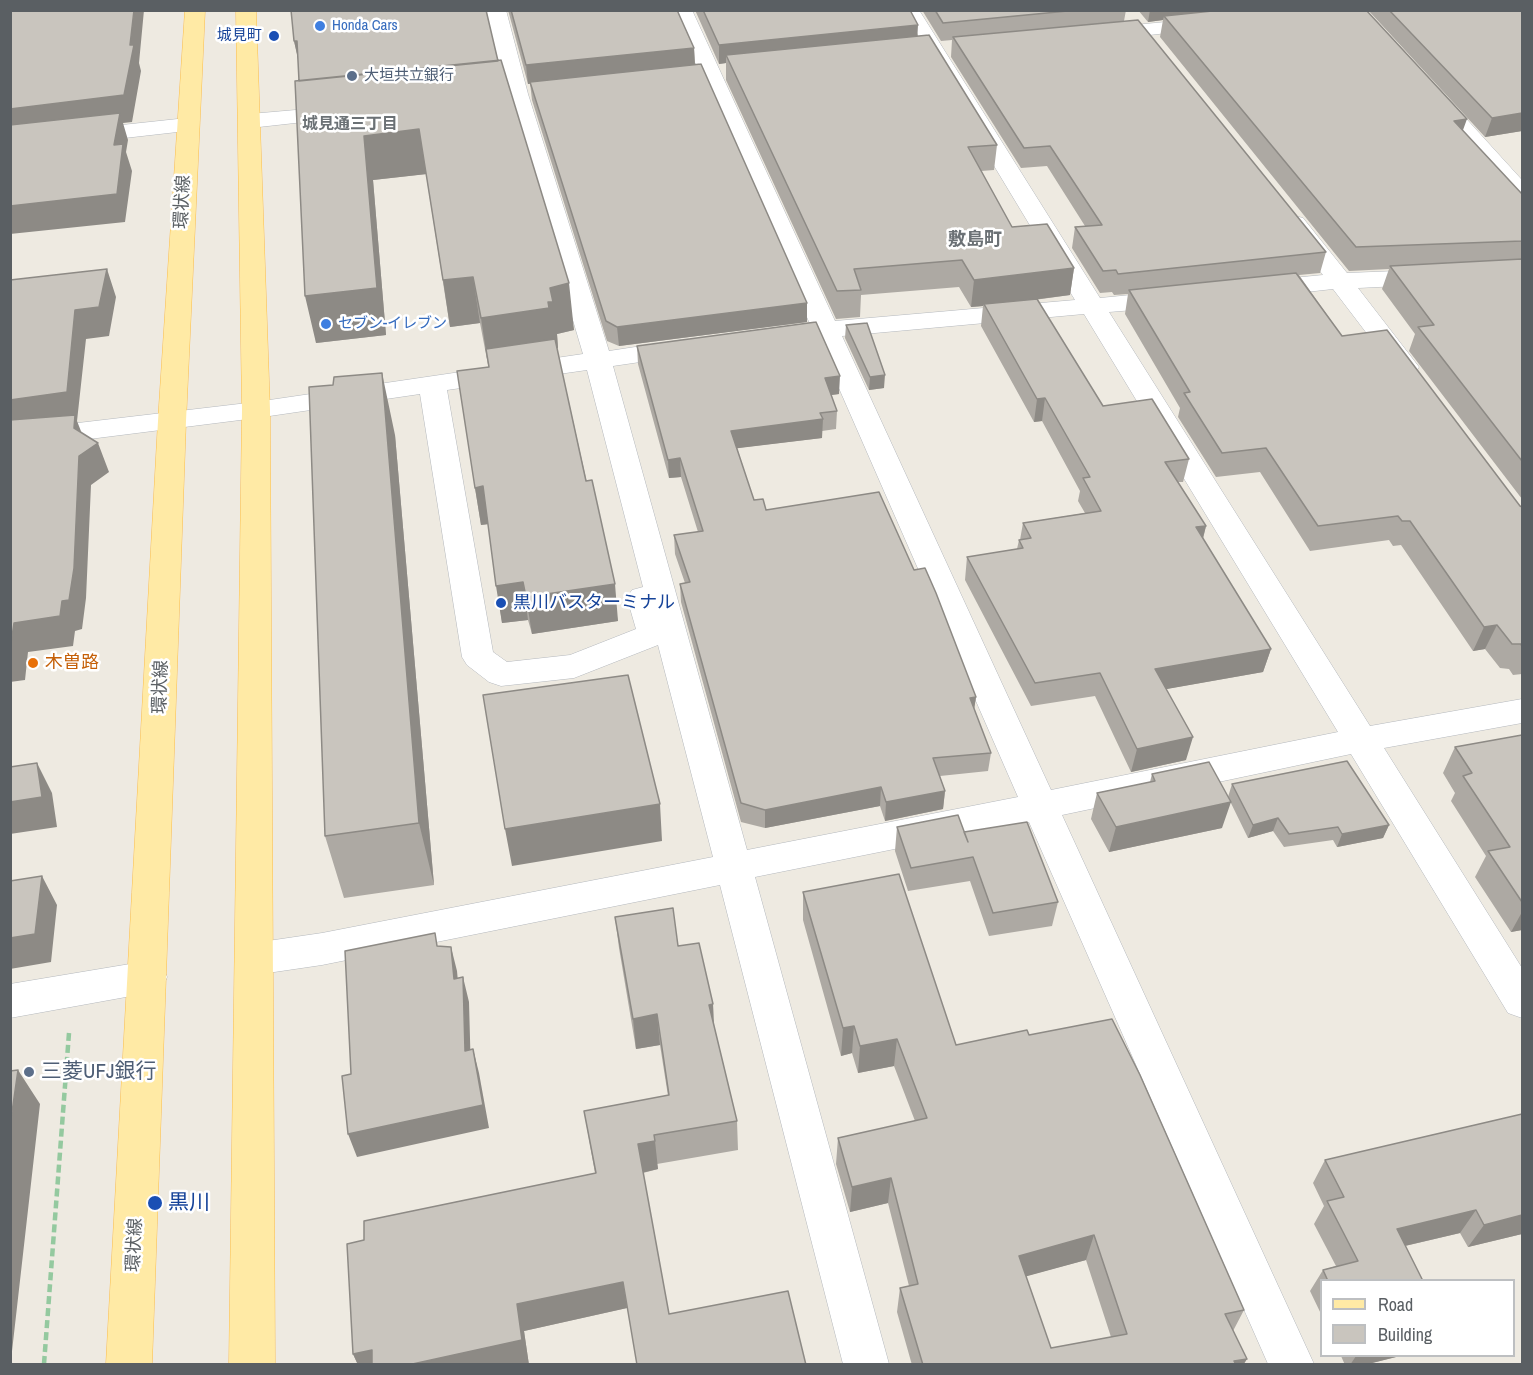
<!DOCTYPE html>
<meta charset="utf-8">
<style>
body{margin:0}
#map{position:relative;width:1533px;height:1375px;overflow:hidden;background:#eeeae1;font-family:"Archivo Narrow",sans-serif}
canvas{display:block}
.frame{position:absolute;inset:0;border:12px solid #5a5f63;pointer-events:none}
.legend{position:absolute;left:1320px;top:1279px;width:195px;height:78px;box-sizing:border-box;background:#fff;border:2px solid #bdbfc1;margin:0;padding:8px 10px;list-style:none;font-size:18px;color:#5a5f63}
.legend li{display:flex;align-items:center;gap:12px;height:30px}
.legend b{width:30px;border:2px solid #bdbfc1}
</style>
<div id="map">
<canvas width="1533" height="1375"></canvas>
<div class="frame"></div>
<ul class="legend">
<li><b style="height:8px;background:#ffeaa5"></b>Road</li>
<li><b style="height:16px;background:#c9c5be"></b>Building</li>
</ul>
</div>
<script>
const ctx = document.querySelector('canvas').getContext('2d');
ctx.lineJoin = 'round';
function poly(rows) {
  const path = new Path2D();
  for (const r of rows) {
    path.moveTo(r[0], r[1]);
    for (let i = 2; i < r.length; i += 2) path.lineTo(r[i], r[i + 1]);
  }
  return path;
}
function strokePath(path, color, width, dash) {
  ctx.strokeStyle = color;
  ctx.lineWidth = width;
  ctx.lineCap = dash ? 'butt' : 'round';
  ctx.setLineDash(dash || []);
  ctx.stroke(path);
}
function fillPath(path, color) {
  ctx.fillStyle = color;
  ctx.fill(path, 'evenodd');
}
function drawText(font, color, halo, rows, align = 'center') {
  ctx.font = font + ' "Archivo Narrow","Noto Sans JP",sans-serif';
  ctx.lineWidth = 5;
  ctx.setLineDash([]);
  ctx.textBaseline = 'middle';
  ctx.strokeStyle = halo;
  ctx.fillStyle = color;
  for (const [text, x, y, turn = 0] of rows) {
    ctx.save();
    ctx.translate(x, y);
    ctx.rotate((+turn || 0) * Math.PI / 180);
    ctx.textAlign = isNaN(turn) ? turn : align;
    if (halo) ctx.strokeText(text, 0, 0);
    ctx.fillText(text, 0, 0);
    ctx.restore();
  }
}
const path = poly([
 [44,1364,69,1033]
]);
const minor = poly([
 [486,10,506,10,528,94,609,351,681,340,690,342,694,348,690,354,681,356,613,366,747,850,1018,797,817,338,774,344,765,342,761,336,765,330,810,324,672,10,692,10,835,321,1075,300,900,10,919,10,1100,298,1171,291,1180,294,1184,299,1180,304,1171,307,1109,312,1370,726,1522,699,1522,723,1384,748,1522,968,1522,1018,1508,1013,1351,754,1062,815,1314,1364,1268,1364,1029,822,755,877,889,1364,843,1364,720,885,322,965,254,975,240,970,235,959,240,948,254,943,322,933,713,857,658,645,574,678,501,686,489,682,467,665,462,657,420,394,256,418,10,449,10,431,256,402,583,354,506,94,486,10],
 [1084,314,1338,732,1051,790,842,336,1084,314],
 [587,370,643,587,632,590,627,598,636,629,570,655,507,662,493,652,447,390,587,370],
 [1207,18,1214,20,1217,24,1214,28,1103,40,1096,38,1093,34,1096,30,1103,28,1207,18],
 [1433,90,1441,91,1522,180,1522,200,1514,198,1425,101,1422,96,1425,91,1433,90],
 [341,106,349,107,352,112,349,117,250,128,242,126,239,121,242,116,250,114,341,106],
 [187,118,195,120,198,125,195,130,10,151,10,137,187,118],
 [1295,216,1303,218,1347,273,1522,266,1522,280,1358,288,1419,367,1415,373,1406,375,1397,373,1333,289,1261,297,1252,294,1248,289,1252,284,1261,281,1323,275,1283,223,1287,218,1295,216],
 [148,961,162,965,167,977,162,989,148,993,10,1018,10,984,148,961]
]);
const major = poly([
 [185,10,205,10,186,421,152,1364,106,1364,158,421,185,10],
 [236,10,256,10,270,410,275,1364,229,1364,242,410,236,10]
]);
const wall = poly([
 [508,10,677,10,694,48,695,65,807,303,807,322,619,346,607,341,532,100,530,83,528,84],
 [695,10,910,10,918,36,997,145,994,170,981,171,1012,227,1074,268,1070,295,1034,300,1103,406,1189,459,1183,482,1178,482,1206,526,1203,539,1271,649,1263,672,1166,689,1186,760,1131,772,1095,696,1031,706,965,580,967,557,1017,549,1019,540,1020,540,1023,523,1085,513,1078,501,1080,491,1042,421,1034,422,981,326,983,306,971,307,959,287,861,295,860,317,836,319,726,80,726,63,719,64],
 [922,10,1126,10,1124,21,1326,252,1320,273,1299,275,1342,336,1520,506,1522,507,1522,674,1513,675,1509,669,1500,668,1485,649,1473,651,1401,545,1393,546,1389,540,1310,551,1260,472,1216,477,1178,417,1180,408,1125,314,1128,294,1114,295,1112,292,1100,293,1072,248,1075,227,1085,226,1047,166,1021,168,951,57,952,40,941,41],
 [1138,10,1366,10,1463,131,1522,194,1522,499,1409,351,1415,334,1382,289,1389,269,1349,271,1160,37,1163,20,1148,22],
 [1368,10,1522,10,1522,131,1485,137],
 [294,41,498,61,574,330,557,334,558,348,557,349,618,621,532,634,528,620,502,623,488,524,481,525,475,488,488,365,480,323,450,327,426,174,373,180,386,335,316,343,298,58],
 [846,325,884,388,869,390,845,338],
 [637,346,839,394,831,395,837,411,836,429,822,431,822,438,737,448,754,500,766,510,914,570,976,697,974,709,991,753,988,771,940,776,945,791,943,809,885,821,880,806,765,828,741,822,681,602,680,584,685,583,675,554,674,535,698,532,681,477,669,478,638,364],
 [395,435,434,885,344,898,325,836],
 [1522,735,1522,930,1511,932,1475,877,1486,856,1451,801,1455,793,1443,773,1455,747],
 [1152,774,1222,828,1109,852,1091,819,1097,793,1150,782],
 [1232,784,1389,825,1383,838,1337,847,1333,840,1284,847,1273,831,1248,838,1228,797],
 [897,827,964,833,1058,902,1052,926,989,936,970,881,908,891,895,851],
 [803,892,956,1045,1029,1035,1244,1310,1233,1331,1247,1359,1243,1365,912,1365,897,1312,900,1288,909,1286,888,1203,850,1212,836,1164,838,1138,915,1121,894,1066,858,1073,852,1053,841,1056,803,920],
 [1086,1260,1111,1337,1051,1348,1026,1276],
 [615,917,678,946,713,1004,714,1025,737,1121,738,1150,657,1164,658,1169,643,1173,669,1314,806,1365,627,1308,524,1331,529,1365,358,1365,353,1354,595,1173,584,1111,668,1096,660,1045,636,1049,619,948],
 [1522,1114,1522,1234,1468,1247,1460,1233,1405,1246,1423,1281,1322,1281,1322,1316,1310,1291,1323,1270,1336,1266,1314,1224,1324,1206,1313,1183,1325,1160],
 [1341,1356,1400,1356,1364,1365,1345,1365]
]);
const shadedWall = poly([
 [134,10,144,10,139,63,141,71,132,122,123,123,128,140,126,152,132,171,125,222,10,234,10,109,130,45],
 [1150,10,1267,10,1164,16,1163,20,1148,22],
 [918,25,917,43,726,55,726,63,719,64,719,45],
 [294,41,297,41,298,59],
 [694,48,695,66,528,84,526,65],
 [1522,113,1522,131,1485,137,1492,118],
 [1467,119,1459,141,1454,121],
 [419,129,427,174,373,180,386,335,316,343,305,296,364,136],
 [1074,268,1070,295,985,306,984,304,983,306,971,307,974,280],
 [107,269,116,297,109,336,86,339,77,421,86,444,98,443,109,472,91,485,86,598,82,629,75,631,73,646,28,652,25,680,10,682,10,400,75,310],
 [473,277,480,323,450,327,443,280],
 [569,283,574,330,557,334,558,348,486,349,488,365,481,318,550,288],
 [807,303,807,322,619,346,617,327],
 [382,373,395,435,434,885,419,823],
 [885,375,884,388,869,390,870,377],
 [840,376,839,394,824,396,825,378],
 [1045,398,1042,421,1034,422,1037,399],
 [823,419,822,438,731,449,731,431],
 [680,458,681,477,669,478,668,460],
 [483,486,489,524,481,525,475,488],
 [1206,526,1200,549,1196,527],
 [523,582,528,620,502,623,496,586],
 [615,584,618,621,532,634,526,597],
 [1497,625,1485,649,1473,651,1484,627],
 [1271,649,1263,672,1150,692,1155,669],
 [976,697,973,716,970,698],
 [1193,737,1186,760,1131,772,1137,749],
 [37,763,52,793,57,827,10,834,10,802],
 [881,787,880,806,765,828,765,810],
 [945,791,943,809,885,821,886,802],
 [1231,802,1222,828,1109,852,1116,827],
 [660,804,662,841,512,866,505,829],
 [1278,818,1273,831,1248,838,1253,825],
 [1389,825,1383,838,1337,847,1342,834],
 [42,876,57,905,51,962,10,969,10,938],
 [1522,912,1522,930,1511,932],
 [451,947,457,971,460,1004,454,979],
 [463,977,469,1002,471,1075,465,1051],
 [713,1004,714,1035,709,1005],
 [657,1014,660,1045,636,1049,633,1019],
 [854,1026,852,1053,841,1056,843,1028],
 [897,1039,894,1066,858,1073,860,1046],
 [473,1049,479,1073,489,1128,357,1157,348,1134],
 [18,1070,40,1104,11,1360,13,1365,10,1365,10,1126],
 [655,1141,658,1169,641,1173,638,1144],
 [891,1178,888,1203,850,1212,852,1187],
 [1476,1210,1460,1233,1383,1251,1397,1229],
 [1522,1215,1522,1234,1468,1247,1484,1225],
 [1094,1235,1086,1260,1013,1280,1019,1256],
 [623,1282,627,1308,524,1331,529,1365,408,1365,517,1304],
 [372,1350,378,1365,358,1365,353,1354],
 [1356,1356,1400,1356,1364,1365,1350,1365],
 [1247,1359,1243,1365,1233,1365,1234,1361]
]);
const building = poly([
 [10,10,134,10,130,45,134,45,124,95,10,109,10,10],
 [291,10,486,10,498,61,299,81,297,41,294,41,291,10],
 [511,10,677,10,694,48,526,65,511,10],
 [703,10,910,10,918,25,719,45,703,10],
 [935,10,1078,10,943,23,935,10],
 [1222,10,1366,10,1467,119,1454,121,1522,194,1522,241,1356,247,1164,16,1222,10],
 [1389,10,1522,10,1522,113,1492,118,1389,10],
 [1138,20,1326,252,1118,274,1116,270,1103,271,1075,227,1102,225,1050,146,1024,148,953,37,1138,20],
 [929,35,997,145,968,147,1012,227,1047,224,1074,268,974,280,962,260,854,269,861,290,837,291,726,55,929,35],
 [501,60,569,283,550,288,553,302,548,302,549,308,481,318,473,277,443,280,419,129,364,136,377,288,305,296,295,81,501,60],
 [701,64,807,303,617,327,606,321,530,82,701,64],
 [120,113,114,145,123,144,117,194,10,206,10,125,120,113],
 [1522,259,1522,461,1418,327,1434,325,1390,266,1522,259],
 [107,269,99,307,75,310,67,392,10,400,10,280,107,269],
 [1296,273,1342,336,1387,330,1520,506,1522,507,1522,647,1521,644,1512,644,1497,625,1484,627,1410,521,1402,521,1398,516,1318,526,1266,448,1222,453,1184,393,1190,392,1129,290,1296,273],
 [1037,299,1103,406,1152,399,1189,459,1165,462,1206,526,1196,527,1271,649,1155,669,1193,737,1137,749,1100,673,1035,683,967,557,1023,548,1019,540,1031,538,1023,523,1101,511,1083,478,1090,477,1045,398,1037,399,984,304,1037,299],
 [816,322,840,376,825,378,837,411,820,413,823,419,731,431,754,500,763,499,766,510,879,492,914,570,925,568,936,593,976,697,970,698,991,753,933,758,945,791,886,802,881,787,765,810,741,803,680,584,690,582,674,535,703,531,680,458,668,460,637,346,816,322],
 [867,323,885,375,870,377,846,325,867,323],
 [555,339,586,481,592,480,615,584,526,597,523,582,496,586,483,486,475,488,457,371,489,367,486,349,555,339],
 [382,373,419,823,325,836,309,387,333,385,334,377,382,373],
 [75,415,74,428,98,443,79,456,74,568,69,600,62,601,60,616,14,623,10,650,10,420,75,415],
 [628,675,660,804,505,829,483,695,628,675],
 [1522,735,1522,902,1488,851,1510,847,1463,776,1472,773,1455,747,1522,735],
 [1347,761,1389,825,1342,834,1338,827,1289,834,1278,818,1253,825,1232,784,1347,761],
 [1209,762,1231,802,1116,827,1097,793,1155,781,1152,774,1209,762],
 [37,763,42,797,10,802,10,767,37,763],
 [958,815,968,842,964,832,1027,822,1058,902,993,913,973,857,911,868,897,827,958,815],
 [899,874,956,1045,1027,1030,1029,1035,1112,1019,1140,1075,1244,1310,1225,1314,1247,1359,1234,1361,1236,1365,923,1365,900,1288,918,1284,891,1178,852,1187,838,1138,927,1118,897,1039,860,1046,854,1026,843,1028,803,892,899,874],
 [1094,1235,1127,1334,1051,1348,1019,1256,1094,1235],
 [42,876,35,934,10,938,10,881,42,876],
 [673,908,678,946,699,943,713,1004,709,1005,737,1121,654,1135,655,1141,638,1144,669,1314,788,1291,806,1365,637,1365,623,1282,517,1304,522,1340,408,1365,372,1365,372,1350,353,1354,347,1244,364,1240,364,1221,596,1173,584,1111,669,1095,657,1014,633,1019,615,917,673,908],
 [435,933,437,946,451,947,454,979,463,977,465,1051,473,1049,483,1105,348,1134,342,1076,351,1074,345,951,435,933],
 [18,1070,10,1126,10,1071,18,1070],
 [1522,1114,1522,1215,1484,1225,1476,1210,1397,1229,1423,1281,1328,1281,1323,1270,1358,1261,1327,1201,1344,1197,1325,1160,1522,1114]
]);
const markers = [
 [320,26,6,"#3f7fe0"],
 [274,36,6,"#1a4fb4"],
 [352,76,6,"#5c6f8a"],
 [326,324,6,"#3f7fe0"],
 [501,603,6,"#1a4fb4"],
 [33,663,6,"#e8710a"],
 [29,1072,6,"#5c6f8a"],
 [155,1203,8,"#1a4fb4"]
];
const farShopnames = [
 ["Honda Cars",332,26],
 ["セブン-イレブン",338,324]
];
const farTransitnames = [
 ["城見町",262,36]
];
const farServicenames = [
 ["大垣共立銀行",364,76]
];
const farNeighbourhoodnames = [
 ["城見通三丁目",350,125]
];
const streetNames = [
 ["環状線",183,202,-87],
 ["環状線",161,687,-88],
 ["環状線",135,1245,-87]
];
const farQuarternames = [
 ["敷島町",975,240]
];
const transitNames = [
 ["黒川バスターミナル",513,603]
];
const foodNames = [
 ["木曽路",45,663]
];
const nearServicenames = [
 ["三菱UFJ銀行",41,1072]
];
const nearTransitnames = [
 ["黒川",168,1203]
];
strokePath(minor, '#b4b8bd', 1);
strokePath(major, '#fabd4e', 1);
strokePath(path, '#94c99f', 4.5, [8, 4]);
fillPath(minor, '#fff');
fillPath(major, '#ffeaa5');
fillPath(wall, '#ada9a3');
fillPath(shadedWall, '#8d8a85');
fillPath(building, '#c9c5be');
strokePath(building, '#8d8a85', 1.5);
for (const [x, y, r, color] of markers) {
  const dot = new Path2D();
  dot.arc(x, y, r, 0, 2 * Math.PI);
  ctx.fillStyle = color;
  ctx.fill(dot);
  strokePath(dot, '#fff', 2);
}
drawText('15px', '#366cbe', '#fff', farShopnames, 'left');
drawText('15px', '#164399', '#fff', farTransitnames, 'right');
drawText('15px', '#4e5e75', '#fff', farServicenames, 'left');
drawText('bold 16px', '#6b7175', '#fff', farNeighbourhoodnames);
drawText('18px', '#5a5f63', '#fff', streetNames);
drawText('bold 18px', '#6b7175', '#fff', farQuarternames);
drawText('18px', '#164399', '#fff', transitNames, 'left');
drawText('18px', '#c56008', '#fff', foodNames, 'left');
drawText('21px', '#4e5e75', '#fff', nearServicenames, 'left');
drawText('21px', '#164399', '#fff', nearTransitnames, 'left');
</script>
